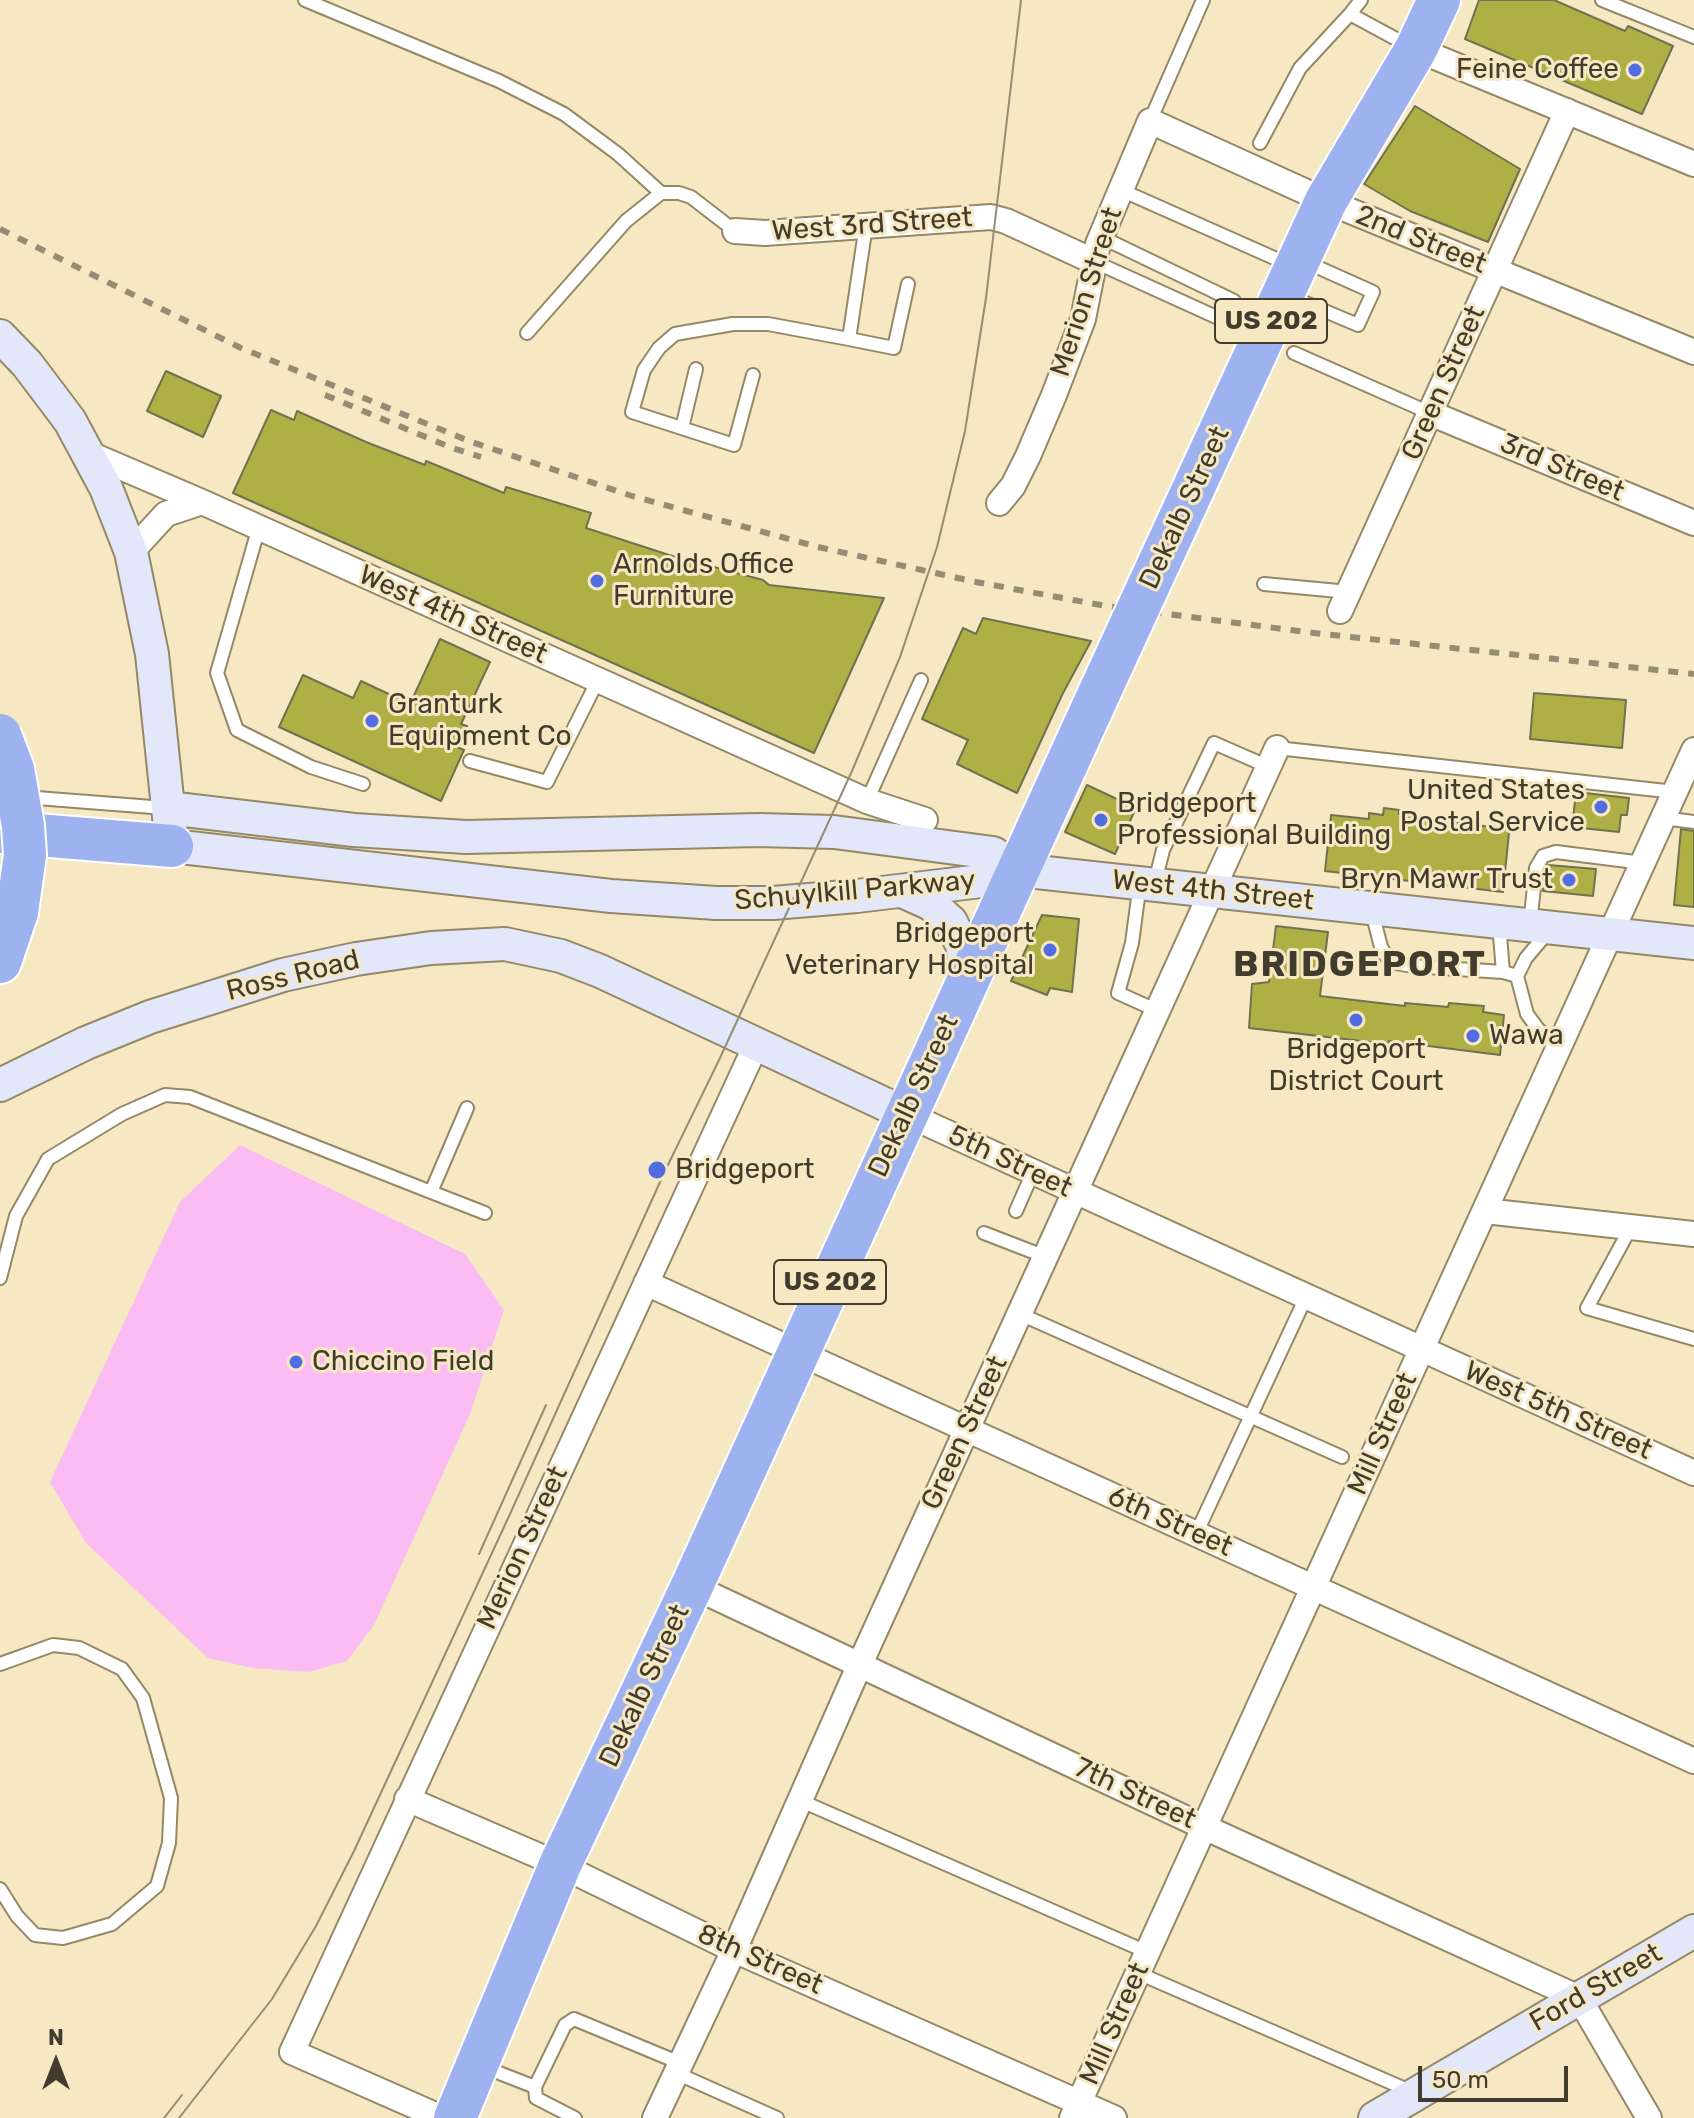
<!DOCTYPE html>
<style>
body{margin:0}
#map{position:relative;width:1694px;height:2118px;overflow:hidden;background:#f5e8c3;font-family:Rubik,sans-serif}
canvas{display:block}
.north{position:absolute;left:16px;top:2022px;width:80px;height:80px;-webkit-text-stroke:6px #f5e8c3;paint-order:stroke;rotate:0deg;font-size:22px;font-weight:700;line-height:32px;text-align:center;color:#413c2d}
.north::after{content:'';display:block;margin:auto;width:28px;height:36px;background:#413c2d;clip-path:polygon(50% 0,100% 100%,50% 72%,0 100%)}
.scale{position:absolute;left:1418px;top:2066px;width:150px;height:36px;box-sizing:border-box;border:4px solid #413c2d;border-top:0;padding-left:10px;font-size:24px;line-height:28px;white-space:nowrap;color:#413c2d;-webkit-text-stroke:6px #f5e8c3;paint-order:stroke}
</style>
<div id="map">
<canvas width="1694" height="2118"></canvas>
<div class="north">N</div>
<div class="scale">50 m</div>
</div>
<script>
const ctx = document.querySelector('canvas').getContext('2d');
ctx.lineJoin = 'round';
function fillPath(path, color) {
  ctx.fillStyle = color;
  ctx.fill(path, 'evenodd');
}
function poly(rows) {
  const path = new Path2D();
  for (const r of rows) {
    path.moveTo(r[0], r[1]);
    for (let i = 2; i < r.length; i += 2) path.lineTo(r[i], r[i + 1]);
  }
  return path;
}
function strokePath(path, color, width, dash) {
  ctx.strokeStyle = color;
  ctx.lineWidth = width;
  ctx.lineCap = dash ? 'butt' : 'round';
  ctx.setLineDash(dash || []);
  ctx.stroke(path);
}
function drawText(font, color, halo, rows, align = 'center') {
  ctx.font = font + ' Rubik,sans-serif';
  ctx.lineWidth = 6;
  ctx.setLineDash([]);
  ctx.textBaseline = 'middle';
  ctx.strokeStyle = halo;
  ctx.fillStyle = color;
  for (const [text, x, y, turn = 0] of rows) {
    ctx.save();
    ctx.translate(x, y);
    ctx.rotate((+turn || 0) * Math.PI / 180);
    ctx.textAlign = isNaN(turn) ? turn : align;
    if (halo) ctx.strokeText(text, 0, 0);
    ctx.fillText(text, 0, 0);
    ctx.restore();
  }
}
const green = poly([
 [240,1145,465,1254,504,1310,470,1414,374,1625,347,1661,309,1672,253,1668,208,1658,86,1543,50,1482,180,1202]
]);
const building = poly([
 [1479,0,1554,0,1625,31,1628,26,1673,46,1642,114,1465,39,1479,0],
 [1415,106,1520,169,1488,242,1410,211,1364,184,1415,106],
 [166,371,221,396,203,437,147,411,166,371],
 [271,410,294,420,297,411,366,442,425,465,426,461,504,493,506,487,591,513,586,528,669,555,763,580,769,585,884,598,814,753,233,493,271,410],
 [983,618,1091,641,1062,695,1017,793,957,764,968,740,922,719,963,628,976,634,983,618],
 [440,639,490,662,461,724,467,726,457,747,464,750,441,801,279,727,303,675,353,698,361,681,410,704,440,639],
 [1534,693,1626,700,1622,748,1530,739,1534,693],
 [1087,785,1136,808,1115,854,1065,832,1087,785],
 [1576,792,1629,798,1627,815,1621,815,1619,832,1572,827,1576,792],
 [1384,808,1399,810,1399,814,1420,816,1420,819,1493,827,1493,822,1510,823,1503,892,1325,871,1331,815,1369,819,1369,813,1383,815,1384,808],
 [1681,829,1694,831,1694,907,1674,905,1681,829],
 [1548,865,1596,869,1593,896,1543,891,1545,871,1548,865],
 [1042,915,1079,919,1072,992,1050,988,1047,995,1011,981,1042,915],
 [1276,926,1328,932,1320,996,1405,1006,1405,1003,1448,1007,1449,1003,1484,1006,1483,1012,1504,1015,1500,1055,1389,1041,1388,1044,1249,1028,1252,984,1269,982,1276,926]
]);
const lane = poly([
 [305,0,499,81,564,114,618,154,661,193],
 [1361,0,1350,14,1409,46],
 [1602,0,1694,37],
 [1150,121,1203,0],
 [1260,143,1300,68,1350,14],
 [1121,190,1290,265],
 [661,193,679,193,691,197,735,231],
 [866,225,849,339,894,348,908,284],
 [1101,237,1234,301],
 [1095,262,1225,321],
 [1287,295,1358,325,1373,292,1306,262],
 [527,333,626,221,661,193],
 [1294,353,1430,413],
 [753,375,734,445,632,412,644,370,659,348,675,334,733,324,768,324,849,339],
 [682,428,696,369],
 [259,527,217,673,237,730,311,767,363,784],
 [1264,584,1349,592],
 [1277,748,1675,792],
 [470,761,547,782,598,680],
 [24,797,165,808],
 [867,801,921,680],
 [1663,818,1694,822],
 [1155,882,1163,850,1214,743,1269,767],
 [1140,883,1132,943,1118,993,1158,1011],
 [1372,912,1381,947,1386,956,1396,963,1412,966,1503,972,1517,976],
 [1499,923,1503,972],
 [1530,925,1536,868,1543,856,1556,852,1643,863],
 [1547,933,1526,958,1517,976,1527,1014,1538,1029,1559,1048],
 [431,1192,485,1213],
 [1016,1211,1033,1172],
 [1631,1227,1587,1308,1694,1339],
 [984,1233,1046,1257],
 [0,1278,16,1216,48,1159,122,1114,165,1095,190,1097,431,1192,467,1108],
 [1020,1314,1342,1457],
 [1196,1534,1306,1297],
 [0,1664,53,1645,79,1648,122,1669,143,1698,171,1798,169,1843,157,1886,112,1924,63,1938,35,1935,17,1916,0,1889],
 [799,1800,1147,1952],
 [1138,1973,1410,2091],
 [484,2067,535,2087],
 [676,2073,777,2118],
 [575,2118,536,2098,535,2087,565,2025,574,2019,680,2063]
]);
const street = poly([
 [1416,49,1694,164],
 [735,231,765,233,991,217,1006,221,1095,262],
 [1430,413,1694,523],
 [90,454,202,502,867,801,925,820],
 [999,503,1013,486,1028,456,1054,395,1083,319,1098,244,1150,121,1326,201,1694,352],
 [131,552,166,514,202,502],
 [1340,611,1567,111],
 [906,1114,1694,1473],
 [1485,1211,1694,1234],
 [646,1283,1694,1761],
 [692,1586,1204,1827,1579,1998,1649,2118],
 [407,1799,560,1865,734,1950,1114,2118],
 [442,2118,292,2052,756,1045],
 [655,2118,734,1950,860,1664,1277,748],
 [1072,2118,1694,750]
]);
const secondary = poly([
 [0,336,27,364,70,421,106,488,131,552,152,654,172,846,611,896,716,903,773,903,857,896,981,881,1018,870,1694,943],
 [168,808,354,830,466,837,758,830,834,832,993,853,1018,870],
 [902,891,931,904,951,922,962,945,968,979],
 [0,1085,86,1043,150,1017,283,975,356,959,431,948,505,944,561,956,600,971,906,1114],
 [1375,2118,1694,1931]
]);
const highway = poly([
 [1159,563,1326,201,1416,49,1439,0],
 [0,832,172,846],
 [0,962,17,912],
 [455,2118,560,1865,692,1586,1096,700]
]);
const tram = poly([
 [479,1554,546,1405],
 [164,2118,182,2095],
 [179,2118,272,1999,316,1926,354,1851,510,1514,665,1171,720,1058,852,771,900,657,937,547,965,431,986,298,1021,0]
]);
const rail = poly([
 [0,229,241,348,469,441,632,496,818,547,976,582,1106,606,1314,633,1694,674],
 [325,395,452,448,481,457]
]);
const highwayBridge = poly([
 [1096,700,1159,563],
 [0,735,13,769,23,826,25,855,17,912]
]);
const markers = [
 [1635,70,8,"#526ce1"],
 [597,581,8,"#526ce1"],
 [372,721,8,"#526ce1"],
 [1601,807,8,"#526ce1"],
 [1101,820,8,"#526ce1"],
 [1569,880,8,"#526ce1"],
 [1050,950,8,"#526ce1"],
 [1356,1020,8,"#526ce1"],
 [1473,1036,8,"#526ce1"],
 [657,1170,10,"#526ce1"],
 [296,1362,8,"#526ce1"]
];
const shields = [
 [1271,321,112],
 [830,1282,112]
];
const shieldNames = [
 ["US 202",1271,321],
 ["US 202",830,1282]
];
const poiNames = [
 ["Feine Coffee",1619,70,"right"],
 ["Arnolds Office",613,565],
 ["Furniture",613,597],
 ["Granturk",388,705],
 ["Equipment Co",388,737],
 ["United States",1585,791,"right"],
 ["Postal Service",1585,823,"right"],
 ["Bridgeport",1117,804],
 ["Professional Building",1117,836],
 ["Bryn Mawr Trust",1553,880,"right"],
 ["Bridgeport",1034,934,"right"],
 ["Veterinary Hospital",1034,966,"right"],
 ["Wawa",1489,1036],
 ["Bridgeport",1356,1050,"center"],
 ["District Court",1356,1082,"center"],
 ["Bridgeport",675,1170],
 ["Chiccino Field",312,1362]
];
const streetNames = [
 ["West 3rd Street",872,225,-4],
 ["2nd Street",1421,240,22],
 ["Merion Street",1087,292,-72],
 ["Green Street",1444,383,-66],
 ["3rd Street",1562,468,23],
 ["Dekalb Street",1185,508,-65],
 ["West 4th Street",453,615,24],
 ["Schuylkill Parkway",855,891,-5],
 ["West 4th Street",1213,891,6],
 ["Ross Road",293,976,-14],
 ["Dekalb Street",914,1096,-65],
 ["5th Street",1010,1162,25],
 ["West 5th Street",1558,1411,24],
 ["Green Street",965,1433,-65],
 ["Mill Street",1383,1434,-66],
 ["6th Street",1170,1522,24],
 ["Merion Street",523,1548,-65],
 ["Dekalb Street",645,1686,-65],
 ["7th Street",1135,1794,25],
 ["8th Street",760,1960,24],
 ["Ford Street",1596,1988,-30],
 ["Mill Street",1115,2024,-66]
];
const districtNames = [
 ["BRIDGEPORT",1360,966]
];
fillPath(green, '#fbbcf3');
fillPath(building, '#aeb045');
strokePath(building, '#6f714f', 2);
strokePath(lane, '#948866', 16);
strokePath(street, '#948866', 28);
strokePath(secondary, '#948866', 36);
strokePath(highway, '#fff', 46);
strokePath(lane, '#fff', 12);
strokePath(street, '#fff', 24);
strokePath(secondary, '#e2e8fa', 32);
strokePath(highway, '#9eb2f0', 42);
strokePath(tram, '#958d73', 2);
strokePath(rail, '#958d73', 6, [10, 10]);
strokePath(highwayBridge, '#fff', 46, []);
strokePath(highwayBridge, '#9eb2f0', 42);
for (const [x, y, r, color] of markers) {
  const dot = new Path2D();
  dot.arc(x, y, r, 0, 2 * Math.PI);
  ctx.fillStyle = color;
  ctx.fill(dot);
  strokePath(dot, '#f5e8c3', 3);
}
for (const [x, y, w] of shields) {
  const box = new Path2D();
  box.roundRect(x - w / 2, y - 22, w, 44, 6);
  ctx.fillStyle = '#f5e8c3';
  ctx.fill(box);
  strokePath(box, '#413c2d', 2);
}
drawText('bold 26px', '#413c2d', null, shieldNames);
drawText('28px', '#413c2d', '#f5e8c3', poiNames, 'left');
drawText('28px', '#413c2d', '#f5e8c3', streetNames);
ctx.letterSpacing = '2px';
drawText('bold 36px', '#413c2d', '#f5e8c3', districtNames);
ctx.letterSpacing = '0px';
</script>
